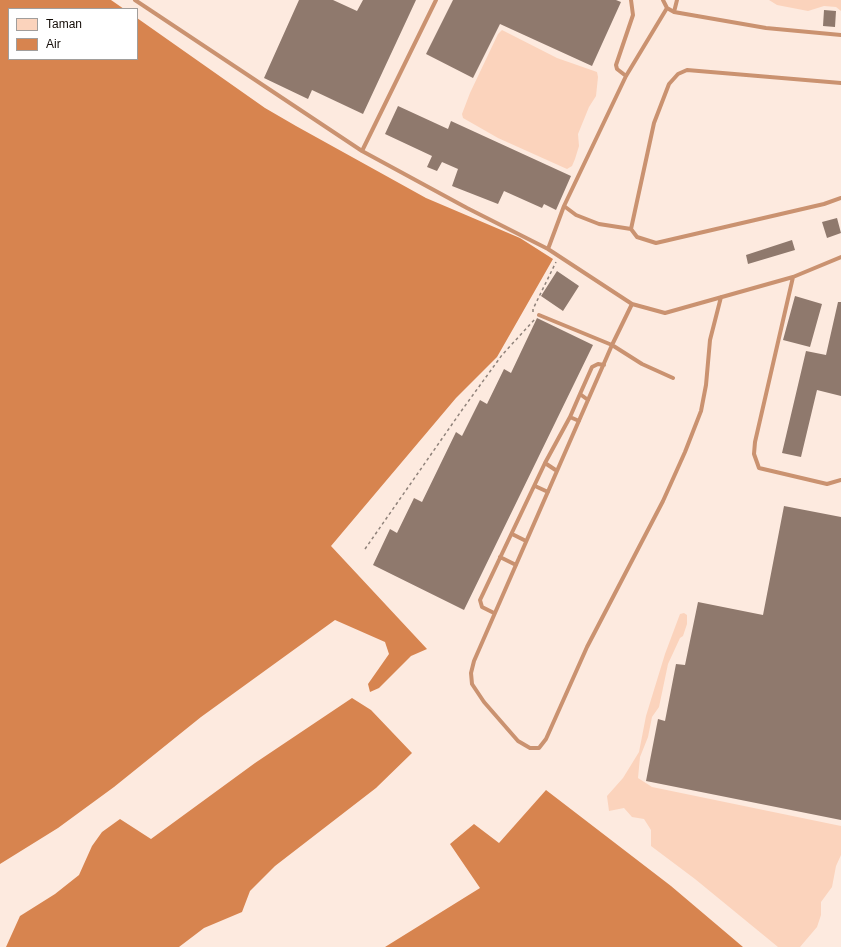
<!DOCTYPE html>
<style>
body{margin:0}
#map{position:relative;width:841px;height:947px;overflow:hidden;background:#fdeadf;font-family:Helvetica,sans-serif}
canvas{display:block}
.legend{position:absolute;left:8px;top:8px;width:130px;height:52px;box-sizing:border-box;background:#fff;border:1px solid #a19e9c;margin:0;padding:5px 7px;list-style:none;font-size:12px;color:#140d08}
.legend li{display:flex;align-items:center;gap:8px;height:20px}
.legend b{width:20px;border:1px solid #a19e9c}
</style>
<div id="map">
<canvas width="841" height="947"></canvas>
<ul class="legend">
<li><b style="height:11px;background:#fbd3bc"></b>Taman</li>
<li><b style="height:11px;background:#d7844f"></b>Air</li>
</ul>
</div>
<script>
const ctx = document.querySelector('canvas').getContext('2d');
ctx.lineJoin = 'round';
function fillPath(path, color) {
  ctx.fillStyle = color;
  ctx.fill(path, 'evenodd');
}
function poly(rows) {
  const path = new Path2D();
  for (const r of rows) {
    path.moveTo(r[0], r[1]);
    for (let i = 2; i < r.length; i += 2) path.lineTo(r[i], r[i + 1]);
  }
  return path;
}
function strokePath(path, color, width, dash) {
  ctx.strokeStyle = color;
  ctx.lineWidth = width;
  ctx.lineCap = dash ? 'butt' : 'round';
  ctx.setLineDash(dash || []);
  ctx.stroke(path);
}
const green = poly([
 [769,0,841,0,841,11,836,7,824,6,808,11,777,5],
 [502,30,557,58,597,72,598,77,596,96,589,107,578,134,579,146,575,159,572,166,567,169,498,138,463,118,462,114,470,93,498,34],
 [684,613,687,615,687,624,683,636,680,638,668,664,659,707,652,717,648,737,640,757,638,778,652,787,841,826,841,855,836,866,832,887,821,902,821,915,817,927,800,947,778,947,695,879,651,846,651,830,644,819,632,817,624,808,609,811,607,796,623,778,639,752,646,716,665,654,680,614]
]);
const water = poly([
 [0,0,111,0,124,9,9,9,9,59,137,59,137,18,265,108,296,126,426,198,520,238,553,259,497,357,456,398,331,546,427,649,411,656,379,688,370,692,368,684,389,654,385,642,335,620,201,717,114,787,58,828,0,864],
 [352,698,371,710,412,753,376,788,275,866,250,891,242,912,204,928,179,947,6,947,20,916,55,894,79,875,92,846,102,832,120,819,151,839,255,763],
 [546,790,671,886,743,947,385,947,480,888,450,844,474,824,499,843]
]);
const building = poly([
 [299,0,333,0,357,11,363,0,416,0,363,114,312,90,308,99,264,78],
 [453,0,616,0,621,2,592,66,500,24,473,78,426,54],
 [824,10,836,11,835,27,823,26],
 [398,106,448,129,451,121,571,176,556,210,544,204,542,208,504,191,498,204,452,186,458,169,442,162,437,171,427,167,432,156,385,134],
 [837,218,841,233,827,238,822,222],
 [792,240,795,250,748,264,746,255],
 [557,271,579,286,563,311,541,296],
 [795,296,822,304,810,347,783,340],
 [838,302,841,302,841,396,817,390,801,457,782,453,806,351,826,355],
 [537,318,593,345,464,610,373,565,390,529,397,533,414,498,422,502,456,432,462,436,480,400,487,404,504,369,511,373],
 [784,506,841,517,841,820,646,781,658,719,665,721,676,664,685,665,698,602,763,615]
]);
const path = poly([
 [533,312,533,309,556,262],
 [365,549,462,410,502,355,535,319]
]);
const lane = poly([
 [135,0,362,151],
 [436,0,362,151,467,208,548,249],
 [663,0,667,8],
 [674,12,677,0],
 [841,35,766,28,674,12,667,8,626,76,564,206,548,249,632,304,665,313,793,277,841,257],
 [626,76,617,69,616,65,633,15,631,0],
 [841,83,687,70,678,74,669,84,654,123,631,229,637,237,656,243,824,204,841,198],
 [564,206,576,215,599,224,631,229],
 [793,277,755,442,754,454,759,468,827,484,841,480],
 [632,304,612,345,474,661,471,673,472,684,484,702,518,741,530,748,539,748,546,739,587,647,663,501,685,452,701,411,706,385,710,340,721,297],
 [539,315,612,345,642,364,673,378],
 [588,400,580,394,592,367,598,364,604,365],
 [570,417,580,394],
 [557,471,545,463,570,417,579,421],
 [535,486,548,492],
 [512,534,526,541],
 [500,557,516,565],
 [494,613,482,607,480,600,545,463]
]);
fillPath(green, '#fbd3bc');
fillPath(water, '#d7844f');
fillPath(building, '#8f796d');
strokePath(path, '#8f827a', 1.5, [3, 3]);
strokePath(lane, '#ca9270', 4);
</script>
